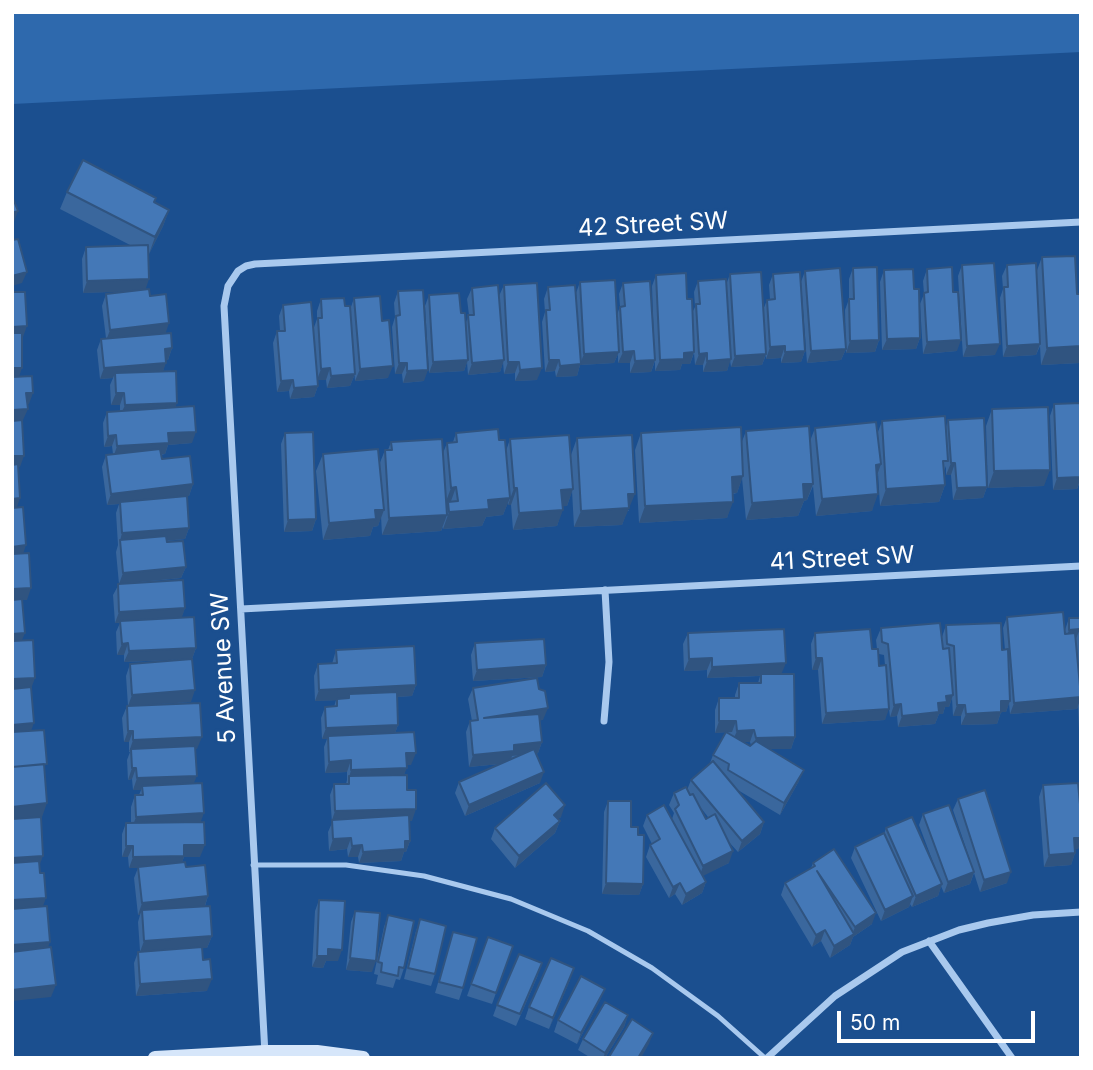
<!DOCTYPE html>
<style>
body{margin:0}
#map{position:relative;width:1093px;height:1070px;overflow:hidden;background:#1b4f8f;font-family:Inter,sans-serif}
canvas{display:block}
.frame{position:absolute;inset:0;border:14px solid #fff;pointer-events:none}
.scale{position:absolute;left:837px;top:1011px;width:198px;height:32px;box-sizing:border-box;border:4px solid #fff;border-top:0;padding-left:9px;font-size:21px;line-height:24px;white-space:nowrap;color:#fff;-webkit-text-stroke:5px #1b4f8f;paint-order:stroke}
</style>
<div id="map">
<canvas width="1093" height="1070"></canvas>
<div class="frame"></div>
<div class="scale">50 m</div>
</div>
<script>
const ctx = document.querySelector('canvas').getContext('2d');
ctx.lineJoin = 'round';
function fillPath(path, color) {
  ctx.fillStyle = color;
  ctx.fill(path, 'evenodd');
}
function poly(rows) {
  const path = new Path2D();
  for (const r of rows) {
    path.moveTo(r[0], r[1]);
    for (let i = 2; i < r.length; i += 2) path.lineTo(r[i], r[i + 1]);
  }
  return path;
}
function strokePath(path, color, width, dash) {
  ctx.strokeStyle = color;
  ctx.lineWidth = width;
  ctx.lineCap = dash ? 'butt' : 'round';
  ctx.setLineDash(dash || []);
  ctx.stroke(path);
}
function drawText(font, color, halo, rows, align = 'center') {
  ctx.font = font + ' Inter,sans-serif';
  ctx.lineWidth = 6;
  ctx.setLineDash([]);
  ctx.textBaseline = 'middle';
  ctx.strokeStyle = halo;
  ctx.fillStyle = color;
  for (const [text, x, y, turn = 0] of rows) {
    ctx.save();
    ctx.translate(x, y);
    ctx.rotate((+turn || 0) * Math.PI / 180);
    ctx.textAlign = isNaN(turn) ? turn : align;
    if (halo) ctx.strokeText(text, 0, 0);
    ctx.fillText(text, 0, 0);
    ctx.restore();
  }
}
const green = poly([
 [12,12,1081,12,1081,52,12,104]
]);
const lane = poly([
 [253,865,346,865,424,876,511,899,588,931,652,968,718,1016,765,1058]
]);
const street = poly([
 [241,609,1081,566],
 [604,721,609,662,605,590],
 [929,941,1012,1058],
 [265,1054,224,306,228,286,238,271,246,266,255,264,1081,222],
 [767,1058,835,996,902,952,959,930,988,923,1033,915,1081,912]
]);
const secondary = poly([
 [155,1058,265,1052,317,1052,363,1058]
]);
const wall = poly([
 [67,192,156,198,154,202,169,210,163,226,149,254,145,290,150,296,172,348,168,360,166,360,163,371,176,407,192,443,168,445,165,454,161,455,162,459,193,484,189,496,187,496,189,528,185,539,166,541,186,567,181,578,124,584,185,608,181,618,196,648,192,659,124,662,124,655,117,655,116,632,120,623,115,623,113,595,119,584,116,552,118,545,116,513,119,504,107,505,102,467,106,455,113,454,112,446,104,447,103,423,107,412,120,411,120,405,111,405,110,385,113,378,100,379,97,350,101,339,106,338,102,306,106,294,132,291,83,293,82,259,86,247,132,246,60,209],
 [1042,257,1080,363,1041,365,1040,346,1036,355,1003,357,1000,298,1003,289,1002,276,1007,265,1036,273],
 [962,265,995,355,963,357,958,276],
 [853,268,879,340,875,352,846,353,845,310,849,299,849,279],
 [927,269,953,292,957,351,923,354,920,304,924,294,923,281],
 [884,270,914,289,920,338,916,349,882,350,880,282],
 [805,271,846,349,841,360,807,363,801,282],
 [730,274,763,310,767,300,770,299,769,285,773,274,805,351,801,362,781,363,781,358,766,359,766,355,762,365,731,367,730,360,727,371,703,372,703,365,695,365,694,353,690,364,682,364,680,370,655,371,655,361,651,372,630,373,630,363,618,363,618,354,614,363,580,365,577,376,556,377,555,371,545,372,542,322,545,312,544,299,548,287,578,328,576,293,580,282,617,315,620,306,619,294,623,283,654,348,652,286,656,275,687,299,692,313,695,307,694,292,698,281,726,285],
 [504,285,537,380,515,381,515,373,504,374,503,362,500,372,468,375,467,362,464,371,429,373,425,306,429,295,461,313,466,322,469,315,467,299,472,288,501,330,499,296],
 [398,291,424,381,403,383,402,374,395,374,392,327,395,317,394,303],
 [354,298,388,378,355,381,350,310],
 [321,299,355,374,350,386,327,388,326,380,318,380,318,386,314,397,290,399,289,391,277,392,273,343,277,331,280,331,279,316,283,305,313,330,317,319,317,311],
 [1081,403,1081,479,1077,489,1053,490,1050,416,1054,404],
 [992,409,1044,486,988,488,986,426],
 [948,420,987,487,983,498,953,500,951,475,946,475,946,466,944,471,945,485,939,502,880,506,878,473,872,511,816,516,813,486,807,500,804,501,798,516,746,520,742,478,737,493,733,494,727,518,639,523,635,450,641,433,741,444,746,431,810,441,815,428,878,432,882,421,946,427],
 [285,433,316,519,312,531,284,532,281,444],
 [456,433,499,440,506,451,510,439,571,455,577,438,629,511,627,511,622,525,574,527,572,491,567,506,563,506,557,526,513,530,511,505,508,505,508,502,503,515,486,517,482,526,443,529,443,527,441,531,382,535,381,516,378,526,373,527,370,536,323,540,316,471,323,454,379,465,385,450,388,450,391,442,443,453,447,443,453,442],
 [1007,617,1065,634,1065,630,1069,618,1081,618,1081,730,1079,730,1078,706,1077,709,1010,714,1009,703,1006,712,1001,712,997,724,961,725,961,716,953,716,952,698,949,707,945,707,943,714,939,714,935,724,898,727,897,716,890,717,888,700,885,720,822,724,818,670,812,670,811,644,815,633,872,649,877,649,876,640,881,628,942,637,946,625,1002,650,1005,650,1003,628],
 [879,654,884,655,885,665,879,666],
 [688,633,782,674,795,737,791,749,768,749,799,781,780,815,736,789,764,822,760,834,738,852,728,841,729,863,703,875,706,882,702,893,682,905,675,894,669,898,646,857,650,845,652,844,643,826,647,815,672,819,674,813,669,805,674,793,687,790,691,780,710,763,713,755,726,732,715,733,715,710,719,698,735,698,735,695,739,683,758,683,760,676,707,678,707,670,684,671,683,644],
 [743,742,750,742,751,745,750,746],
 [701,808,708,817,706,819],
 [475,643,546,665,542,677,473,681,471,655],
 [336,650,416,685,412,696,397,697,398,725,395,733,411,765,406,765,404,775,412,821,409,821,410,841,406,852,404,852,401,861,359,863,358,857,348,857,347,849,329,851,328,832,332,823,330,795,334,784,346,784,347,780,347,772,325,773,324,747,327,739,322,739,321,718,325,707,334,707,336,700,315,701,314,676,318,664,332,664],
 [130,664,191,702,128,706,126,676],
 [473,688,543,720,540,720,542,742,538,753,536,754,540,783,465,816,455,793,459,782,500,764,469,767,466,732,470,721,472,721,468,699],
 [127,706,197,749,195,749,194,783,201,822,200,857,184,857,182,862,208,896,205,906,212,936,207,948,202,948,207,991,136,996,134,963,138,952,140,951,138,922,140,915,138,915,134,878,138,868,129,868,128,857,122,857,122,834,126,823,131,823,131,807,135,795,139,795,141,790,133,790,132,779,128,780,127,760,130,752,129,752,129,742,124,742,122,718],
 [1043,785,1081,815,1081,842,1078,849,1075,849,1075,853,1071,865,1044,867,1039,797],
 [958,799,1007,883,980,892,974,873,970,884,944,893,941,886,938,896,912,907,910,904,909,907,881,921,851,858,855,847,884,834,886,828,936,870,919,825,923,814,970,860,953,810],
 [608,801,638,835,643,884,639,895,602,894,604,812],
 [561,817,558,819,560,821,555,833,515,868,491,839,495,828],
 [813,863,872,924,853,937,850,945,830,958,821,941,812,947,781,895,785,883,811,868],
 [319,900,338,961,326,961,323,968,312,967,315,911],
 [355,911,372,972,346,970,351,922],
 [388,915,404,968,400,980,396,979,393,988,376,984,378,975,374,974,384,927],
 [420,919,435,974,431,986,404,979,416,931],
 [453,932,463,988,459,1000,435,993],
 [488,937,513,946,492,1004,467,996],
 [538,975,516,1026,493,1016,497,1005],
 [570,980,549,1029,525,1019,529,1007],
 [605,989,600,1000,577,1044,554,1032,558,1020],
 [628,1015,624,1027,605,1058,591,1058,578,1050,583,1039]
]);
const shadedWall = poly([
 [169,210,163,226,149,254,155,237],
 [18,211,14,222,12,223,12,213],
 [27,272,22,283,12,286,12,276],
 [149,279,145,291,83,293,87,281],
 [169,323,165,335,106,341,110,330],
 [27,326,23,337,12,338,12,327],
 [920,338,916,349,882,350,887,339],
 [879,340,875,352,846,353,850,341],
 [961,340,957,351,923,354,927,342],
 [1000,344,995,355,963,357,967,346],
 [1040,344,1036,355,1003,357,1007,346],
 [785,346,781,358,766,359,770,347],
 [1081,346,1080,363,1041,365,1047,348],
 [172,348,168,360,161,360,165,349],
 [846,349,841,360,807,363,811,351],
 [634,351,630,363,618,363,623,352],
 [805,351,801,362,781,363,785,352],
 [619,352,614,363,580,365,577,376,556,377,560,366,580,364,584,354],
 [694,352,690,364,682,364,680,370,655,371,660,360,684,353],
 [707,353,703,365,695,365,699,354],
 [766,354,762,365,731,367,735,356],
 [731,359,727,371,703,372,707,361],
 [468,360,464,371,429,373,433,362],
 [504,360,500,372,468,375,472,363],
 [549,360,559,360,555,371,545,372],
 [655,360,651,372,630,373,635,361],
 [508,362,519,362,515,373,504,374],
 [166,363,162,374,115,373,113,378,100,379,104,368],
 [399,363,407,363,402,374,395,374],
 [393,366,388,378,355,381,360,369],
 [12,368,22,368,18,380,12,380],
 [330,368,326,380,317,380,321,369],
 [542,368,537,380,515,381,520,370],
 [428,370,424,381,403,383,407,371],
 [355,374,350,386,327,388,331,376],
 [293,380,289,391,277,392,281,381],
 [318,386,314,397,290,399,294,388],
 [26,393,33,393,29,404,22,405],
 [116,393,124,393,120,405,111,405],
 [177,403,173,414,120,416,125,405],
 [28,409,23,420,12,421,12,410],
 [196,432,192,443,168,445,165,454,113,458,117,446,168,433],
 [116,435,112,446,104,447,108,436],
 [12,456,24,456,20,467,12,468],
 [951,463,955,463,951,475,946,475],
 [881,464,875,481,876,465],
 [1050,470,1044,486,988,488,994,471],
 [743,476,737,493,726,494,732,477],
 [1081,477,1077,489,1053,490,1057,478],
 [193,484,189,496,120,504,120,502,119,504,107,505,111,494],
 [803,484,813,484,807,500,804,501,798,516,746,520,752,503],
 [945,485,939,502,880,506,886,489],
 [456,487,450,504,448,502,448,504,445,504,451,488],
 [987,487,983,498,953,500,957,488],
 [514,488,517,488,511,505,508,505],
 [573,489,567,506,555,507,561,490],
 [628,494,635,494,622,525,574,527,581,511],
 [878,494,872,511,816,516,822,499],
 [20,498,16,510,12,510,12,499],
 [510,498,503,515,486,517,482,526,443,529,449,512,488,500],
 [733,502,727,518,639,523,645,506],
 [375,510,384,510,378,526,373,527,370,536,323,540,329,523],
 [563,510,557,526,513,530,519,513],
 [447,515,441,531,382,535,389,518],
 [316,519,312,531,284,532,288,520],
 [189,528,185,539,120,545,120,541,122,533],
 [26,545,22,557,12,558,12,547],
 [186,567,181,578,119,584,123,573],
 [31,588,27,600,12,600,12,589],
 [185,608,181,620,115,623,119,612],
 [1080,629,1075,641,1065,641,1069,630],
 [25,633,20,645,12,645,12,634],
 [128,643,124,655,117,655,122,644],
 [196,648,192,659,124,662,129,651],
 [712,658,707,670,684,671,689,659],
 [816,658,822,658,818,670,812,670],
 [786,663,781,675,707,678,712,667],
 [546,665,542,677,473,681,477,670],
 [35,678,31,689,12,691,12,679],
 [416,685,412,696,349,700,349,694,347,700,315,701,319,690],
 [195,690,191,702,128,706,132,695],
 [953,695,949,707,945,707,943,714,939,714,935,724,898,727,902,716,938,703,946,696],
 [1081,697,1077,709,1010,714,1014,703],
 [1001,701,1010,701,1006,712,1001,712,997,724,961,725,966,714],
 [901,704,897,716,890,717,894,705],
 [957,705,965,705,961,716,953,716],
 [548,708,543,720,480,730,484,718],
 [889,709,885,720,822,724,826,713],
 [719,721,736,721,732,732,715,733],
 [34,723,30,734,12,736,12,725],
 [398,725,394,736,328,736,327,739,322,739,326,728],
 [754,730,750,742,732,742,737,731],
 [128,731,133,731,129,742,124,742],
 [202,737,197,749,131,752,131,749,129,752,133,740],
 [795,737,791,749,752,749,756,738],
 [542,742,538,753,512,756,510,763,469,767,473,755,514,745],
 [406,753,416,753,411,765,402,765],
 [351,760,347,772,325,773,329,762],
 [132,768,136,768,132,779,128,780],
 [407,768,402,779,349,778,351,770],
 [804,770,799,781,780,815,784,803],
 [544,772,540,783,465,816,469,805],
 [197,776,192,787,142,786,141,790,133,790,137,778],
 [47,803,41,820,12,823,12,807],
 [565,805,561,817,550,826,554,815],
 [416,809,412,821,333,823,332,820,331,823,335,811],
 [204,813,200,824,132,828,136,817],
 [560,821,555,833,515,868,519,856],
 [764,822,760,834,738,852,742,841],
 [351,838,347,849,329,851,333,839],
 [1074,838,1081,838,1081,842,1078,849,1070,850],
 [405,841,410,841,406,852,404,852,401,861,359,863,363,852],
 [184,845,205,845,200,857,184,857,180,868,129,868,133,857],
 [362,845,358,857,348,857,352,846],
 [126,846,133,846,128,857,122,857],
 [733,851,729,863,699,878,703,866],
 [1075,853,1071,865,1044,867,1049,855],
 [43,856,39,867,12,869,12,858],
 [974,872,970,884,944,893,948,882],
 [1011,872,1007,883,980,892,984,880],
 [706,882,702,893,682,905,686,894],
 [606,883,643,884,639,895,602,894],
 [680,883,675,894,669,898,673,887],
 [942,884,938,896,912,907,916,896],
 [208,896,204,908,142,910,140,915,138,915,142,903],
 [913,896,909,907,881,921,885,910],
 [46,898,42,909,12,911,12,900],
 [876,913,872,924,853,937,850,945,830,958,834,946,852,935,855,927],
 [825,930,821,941,812,947,816,935],
 [212,936,207,948,140,952,144,941],
 [50,942,46,953,12,956,12,945],
 [328,949,342,950,338,961,326,961,323,968,312,967,317,956],
 [350,958,376,961,372,972,346,970],
 [574,968,570,980,549,1029,553,1018],
 [212,979,207,991,136,996,140,984],
 [56,985,51,997,12,1001,12,990],
 [605,989,600,1000,577,1044,581,1033],
 [628,1015,624,1027,605,1058,603,1058,605,1053],
 [653,1033,649,1044,641,1058,638,1058]
]);
const building = poly([
 [83,160,156,198,154,202,169,210,155,237,67,192,83,160],
 [12,196,18,211,12,213,12,196],
 [18,239,27,272,12,276,12,240,18,239],
 [148,245,149,279,87,281,86,247,148,245],
 [1075,256,1077,294,1081,294,1081,346,1047,348,1042,257,1075,256],
 [994,263,1000,344,967,346,962,265,994,263],
 [1036,263,1040,344,1007,346,1004,287,1008,287,1007,265,1036,263],
 [877,267,879,340,850,341,849,299,854,299,853,268,877,267],
 [952,267,953,292,958,292,961,340,927,342,924,293,928,292,927,269,952,267],
 [840,268,846,349,811,351,805,271,840,268],
 [913,269,914,289,919,289,920,338,887,339,884,270,913,269],
 [761,272,766,354,735,356,730,274,761,272],
 [800,272,805,351,785,352,785,346,770,347,767,300,775,299,773,274,800,272],
 [686,273,687,299,692,299,694,352,684,353,684,359,660,360,656,275,686,273],
 [726,279,731,359,707,361,707,353,699,354,696,304,700,304,698,281,726,279],
 [615,280,619,352,584,354,580,282,615,280],
 [650,281,655,360,635,361,634,351,623,352,620,307,625,306,623,283,650,281],
 [537,283,542,368,520,370,519,362,508,362,504,285,537,283],
 [498,285,504,360,472,363,468,315,474,315,472,288,498,285],
 [575,285,581,364,560,366,559,360,549,360,546,310,550,310,548,287,575,285],
 [149,289,150,296,166,294,169,323,110,330,106,294,149,289],
 [423,290,428,370,407,371,407,363,399,363,396,316,400,315,398,291,423,290],
 [12,292,25,292,27,326,12,327,12,292],
 [459,293,461,313,465,313,468,360,433,362,429,295,459,293],
 [380,296,382,321,389,320,393,366,360,369,354,298,380,296],
 [344,298,345,306,350,306,355,374,331,376,330,368,321,369,318,318,322,318,321,299,344,298],
 [311,302,318,386,294,388,293,380,281,381,277,331,285,331,283,305,311,302],
 [12,333,22,333,22,368,12,368,12,333],
 [171,333,172,348,165,349,166,363,104,368,101,339,171,333],
 [176,371,177,403,125,405,124,393,116,393,115,373,176,371],
 [32,376,33,393,26,393,28,409,12,410,12,377,32,376],
 [1081,403,1081,477,1057,478,1054,404,1081,403],
 [194,406,196,432,168,433,169,443,117,446,116,435,108,436,107,412,194,406],
 [1048,407,1050,470,994,471,992,409,1048,407],
 [945,416,948,461,943,461,945,485,886,489,882,421,945,416],
 [984,418,987,487,957,488,955,463,951,463,948,420,984,418],
 [22,420,24,456,12,456,12,421,22,420],
 [876,422,881,464,876,465,878,494,822,499,815,428,876,422],
 [809,426,813,484,803,484,804,499,752,503,746,431,809,426],
 [741,427,743,476,732,477,733,502,645,506,641,433,741,427],
 [498,429,499,440,505,440,510,498,488,500,489,509,449,512,448,502,458,501,456,487,451,488,447,443,457,442,456,433,498,429],
 [313,432,316,519,288,520,285,433,313,432],
 [569,435,573,489,561,490,563,510,519,513,517,488,514,488,510,439,569,435],
 [632,435,635,494,628,494,629,508,581,511,577,438,632,435],
 [442,439,447,515,389,518,385,450,392,450,391,442,442,439],
 [160,449,162,459,190,456,193,484,111,494,106,455,160,449],
 [378,449,384,510,375,510,376,519,329,523,323,454,378,449],
 [18,464,20,498,12,499,12,465,18,464],
 [187,496,189,528,122,533,120,502,187,496],
 [23,507,26,545,12,547,12,508,23,507],
 [166,536,167,542,183,541,186,567,123,573,120,540,166,536],
 [29,553,31,588,12,589,12,554,29,553],
 [183,580,185,608,119,612,118,584,183,580],
 [22,599,25,633,12,634,12,600,22,599],
 [1063,612,1065,634,1075,633,1081,697,1014,703,1007,617,1063,612],
 [194,617,196,648,129,651,128,643,122,644,120,621,194,617],
 [1069,618,1081,618,1081,662,1080,629,1069,630,1069,618],
 [940,623,943,649,949,648,953,695,946,696,947,702,938,703,939,712,902,716,901,704,894,705,888,644,882,642,881,628,940,623],
 [1001,623,1002,650,1008,649,1010,701,1001,701,1001,712,966,714,965,705,957,705,954,646,947,644,946,625,1001,623],
 [784,629,786,663,712,667,712,658,689,659,688,633,784,629],
 [870,629,872,649,878,649,879,666,886,665,889,709,826,713,822,658,816,658,815,633,870,629],
 [544,639,546,665,477,670,475,643,544,639],
 [33,640,35,678,12,679,12,641,33,640],
 [414,646,416,685,319,690,318,664,337,663,336,650,414,646],
 [192,659,195,690,132,695,130,664,192,659],
 [761,674,794,674,795,737,756,738,754,730,737,731,736,721,719,721,719,698,739,698,739,683,761,683,761,674],
 [537,678,539,689,545,691,548,708,484,718,539,714,542,742,514,745,514,751,473,755,470,721,478,720,473,688,537,678],
 [31,687,34,723,12,725,12,689,31,687],
 [397,692,398,725,326,728,325,707,337,706,337,699,349,698,349,694,397,692],
 [200,703,202,737,133,740,133,731,128,731,127,706,200,703],
 [44,730,47,764,12,767,12,732,44,730],
 [414,732,416,753,406,753,407,768,351,770,351,760,329,762,328,736,414,732],
 [726,732,750,746,756,741,804,770,784,803,728,770,729,764,713,755,726,732],
 [195,746,197,776,137,778,136,768,132,768,131,749,195,746],
 [534,749,544,772,469,805,459,782,534,749],
 [713,761,764,822,742,841,691,780,713,761],
 [44,764,47,803,12,807,12,767,44,764],
 [407,775,407,790,416,790,416,809,335,811,334,784,349,784,349,776,407,775],
 [202,783,204,813,136,817,135,795,143,795,142,786,202,783],
 [546,783,565,805,554,815,560,821,519,856,495,828,546,783],
 [1078,783,1081,815,1081,838,1074,838,1075,853,1049,855,1043,785,1078,783],
 [686,787,690,795,693,794,706,819,715,814,733,851,703,866,675,809,679,805,674,793,686,787],
 [985,790,1011,872,984,880,958,799,985,790],
 [608,801,631,801,631,827,638,827,638,835,644,835,643,884,606,883,608,801],
 [664,805,706,882,686,894,680,883,673,887,650,845,660,839,647,815,664,805],
 [949,805,974,872,948,882,923,814,949,805],
 [409,815,410,841,405,841,405,849,363,852,362,845,352,846,351,838,333,839,332,820,409,815],
 [41,817,43,856,12,858,12,819,41,817],
 [912,817,942,884,916,896,886,828,912,817],
 [204,822,205,845,184,845,184,856,133,857,133,846,126,846,126,823,204,822],
 [884,833,913,896,885,910,855,847,884,833],
 [834,849,876,913,855,927,817,871,854,934,834,946,825,930,816,935,785,883,815,866,813,863,834,849],
 [39,861,40,873,44,873,46,898,12,900,12,863,39,861],
 [185,862,186,867,205,865,208,896,142,903,138,867,185,862],
 [319,900,345,901,342,950,328,949,328,956,317,956,319,900],
 [47,906,50,942,12,945,12,909,47,906],
 [210,906,212,936,144,941,142,910,210,906],
 [355,911,380,913,376,961,350,958,355,911],
 [388,915,414,921,404,968,399,967,398,976,381,972,382,963,378,962,388,915],
 [420,919,446,926,435,974,408,968,420,919],
 [453,932,477,938,463,988,439,982,453,932],
 [488,937,513,946,496,993,471,984,488,937],
 [51,947,56,985,12,990,12,952,51,947],
 [202,947,203,960,210,959,212,979,140,984,138,952,202,947],
 [519,954,542,963,520,1014,497,1005,519,954],
 [551,958,574,968,553,1018,529,1007,551,958],
 [581,976,605,989,581,1033,558,1020,581,976],
 [605,1002,628,1015,605,1053,583,1039,605,1002],
 [632,1019,653,1033,638,1058,611,1058,609,1057,632,1019]
]);
const streetNames = [
 ["42 Street SW",653,225,-3],
 ["41 Street SW",842,559,-3],
 ["5 Avenue SW",224,668,-93]
];
fillPath(green, '#2e69ad');
strokePath(lane, '#a9c9ee', 5);
strokePath(street, '#a9c9ee', 7);
strokePath(secondary, '#d6e6fa', 14);
fillPath(wall, '#3a679d');
fillPath(shadedWall, '#305480');
fillPath(building, '#4478b7');
strokePath(building, '#305480', 2);
drawText('24px', '#fff', '#1b4f8f', streetNames);
</script>
